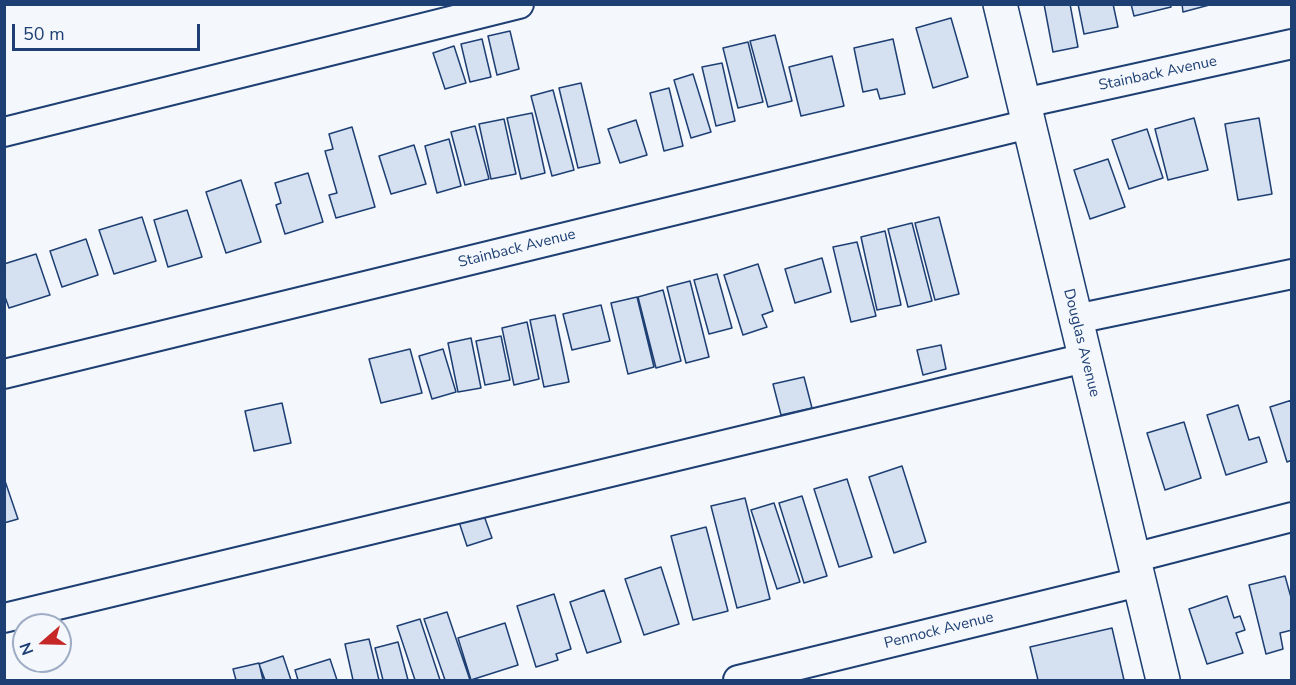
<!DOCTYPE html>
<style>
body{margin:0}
#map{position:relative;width:1296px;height:685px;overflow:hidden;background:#f4f7fb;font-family:"Nunito Sans",sans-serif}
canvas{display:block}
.frame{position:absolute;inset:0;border:6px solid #1d3f73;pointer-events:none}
.north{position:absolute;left:12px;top:613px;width:60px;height:60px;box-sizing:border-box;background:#f4f7fb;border:2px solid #9eadc5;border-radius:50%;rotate:250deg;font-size:16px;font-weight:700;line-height:24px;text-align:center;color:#1d3f73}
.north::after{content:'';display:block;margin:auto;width:21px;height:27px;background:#c62828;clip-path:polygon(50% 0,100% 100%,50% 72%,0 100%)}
.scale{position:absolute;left:12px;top:24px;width:188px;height:27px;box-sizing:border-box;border:3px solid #1d3f73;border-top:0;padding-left:8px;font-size:18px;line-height:21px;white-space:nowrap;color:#1d3f73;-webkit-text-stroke:4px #f4f7fb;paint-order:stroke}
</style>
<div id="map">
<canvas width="1296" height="685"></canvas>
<div class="frame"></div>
<div class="north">N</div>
<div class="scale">50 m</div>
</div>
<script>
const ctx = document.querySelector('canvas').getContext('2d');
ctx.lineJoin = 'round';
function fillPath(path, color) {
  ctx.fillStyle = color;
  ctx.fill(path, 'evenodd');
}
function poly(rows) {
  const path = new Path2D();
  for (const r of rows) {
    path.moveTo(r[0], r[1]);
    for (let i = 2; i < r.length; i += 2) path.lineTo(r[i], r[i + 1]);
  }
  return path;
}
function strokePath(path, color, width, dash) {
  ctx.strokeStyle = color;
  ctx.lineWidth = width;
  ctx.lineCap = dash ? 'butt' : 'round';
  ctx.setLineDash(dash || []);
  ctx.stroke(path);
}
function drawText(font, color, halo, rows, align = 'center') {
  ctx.font = font + ' "Nunito Sans",sans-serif';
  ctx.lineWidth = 4.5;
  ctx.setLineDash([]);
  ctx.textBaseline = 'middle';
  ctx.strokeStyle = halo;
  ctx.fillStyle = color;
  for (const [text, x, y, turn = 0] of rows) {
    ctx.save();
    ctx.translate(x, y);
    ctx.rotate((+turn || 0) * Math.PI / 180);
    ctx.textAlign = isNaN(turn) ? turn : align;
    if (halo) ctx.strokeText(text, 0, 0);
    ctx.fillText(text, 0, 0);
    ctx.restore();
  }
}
const building = poly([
 [1044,4,1070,4,1078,47,1053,52,1044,4],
 [1078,4,1113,4,1118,27,1084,34,1078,4],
 [1131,4,1171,4,1171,7,1134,16,1131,4],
 [1182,4,1213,4,1183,12,1182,4],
 [951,18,968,77,933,88,916,28,951,18],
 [510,31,519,69,497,75,488,36,510,31],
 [775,35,792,101,768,107,750,41,775,35],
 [482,39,491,77,470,82,461,44,482,39],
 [893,39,905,94,880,99,877,89,863,92,854,48,893,39],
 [748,42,763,102,738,108,723,48,748,42],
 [454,46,466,83,445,89,433,53,454,46],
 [832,56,844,106,801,116,789,67,832,56],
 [722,63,735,121,716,126,702,67,722,63],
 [693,74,711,132,691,138,674,80,693,74],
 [581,83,600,163,578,168,559,88,581,83],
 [669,88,683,146,664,151,650,93,669,88],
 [553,90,574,170,552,176,531,96,553,90],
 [532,113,545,173,521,179,507,118,532,113],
 [1194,118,1208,170,1168,180,1155,129,1194,118],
 [1259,118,1272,194,1238,200,1225,124,1259,118],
 [504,119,516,174,491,179,479,124,504,119],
 [636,120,647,155,620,163,608,129,636,120],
 [475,126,489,179,465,185,451,132,475,126],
 [352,127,375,207,336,218,329,195,337,193,325,151,333,149,329,134,352,127],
 [1147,129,1163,178,1129,189,1112,140,1147,129],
 [449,139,461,186,437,193,425,146,449,139],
 [414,145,426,184,391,194,379,156,414,145],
 [1108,159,1125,207,1090,219,1074,170,1108,159],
 [308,173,323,222,285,234,276,205,281,203,275,183,308,173],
 [241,180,261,242,226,253,206,192,241,180],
 [187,210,202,257,168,267,154,220,187,210],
 [142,217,156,261,114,274,99,230,142,217],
 [939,217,959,294,935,300,915,223,939,217],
 [912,223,932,301,908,307,888,229,912,223],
 [885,231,901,305,877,310,861,237,885,231],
 [86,239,98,275,62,287,50,251,86,239],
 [857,242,876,316,851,322,833,247,857,242],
 [36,254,50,295,9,308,4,294,4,264,36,254],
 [822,258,831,292,795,303,785,269,822,258],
 [758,264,773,311,762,315,767,327,743,335,724,275,758,264],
 [717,274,732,328,709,334,694,280,717,274],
 [690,281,709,357,686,363,667,287,690,281],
 [663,290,681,361,656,368,638,297,663,290],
 [637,297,654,367,628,374,611,303,637,297],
 [601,305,610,341,572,350,563,314,601,305],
 [555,315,569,382,544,387,530,320,555,315],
 [527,322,539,379,514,385,502,328,527,322],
 [501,336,510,380,485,385,476,341,501,336],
 [471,338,481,388,458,392,448,343,471,338],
 [941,345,946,369,923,375,917,350,941,345],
 [410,349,422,393,381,403,369,359,410,349],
 [443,349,456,392,432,399,419,356,443,349],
 [804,377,812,408,781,415,773,384,804,377],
 [1292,400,1292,460,1287,462,1270,407,1292,400],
 [282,403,291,443,254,451,245,411,282,403],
 [1238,405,1249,440,1259,437,1267,462,1226,475,1207,415,1238,405],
 [1184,422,1201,478,1165,490,1147,433,1184,422],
 [902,466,926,542,894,553,869,477,902,466],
 [4,478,18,519,4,523,4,478],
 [847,479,872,557,839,567,814,489,847,479],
 [802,496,827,576,804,583,779,503,802,496],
 [745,498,770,599,737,608,711,506,745,498],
 [774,503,800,582,777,589,751,510,774,503],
 [483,513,492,538,467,546,459,522,483,513],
 [706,527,728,611,693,620,671,536,706,527],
 [661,567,679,624,644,635,625,579,661,567],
 [1285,576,1292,601,1292,630,1280,633,1283,649,1266,654,1249,585,1285,576],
 [604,590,621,642,587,653,570,602,604,590],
 [554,594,571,649,556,654,558,660,536,667,517,606,554,594],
 [1227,596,1234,618,1240,616,1245,630,1236,633,1243,653,1207,664,1189,609,1227,596],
 [447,612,470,680,445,680,424,619,447,612],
 [420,619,440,680,415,680,397,626,420,619],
 [505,623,518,665,471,680,458,638,505,623],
 [1112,628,1124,680,1038,680,1030,647,1112,628],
 [369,639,379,680,353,680,345,644,369,639],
 [398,642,408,680,383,680,375,648,398,642],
 [283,656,291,680,265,680,259,664,283,656],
 [330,659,337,680,298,680,295,670,330,659],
 [259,663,263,680,236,680,233,669,259,663]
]);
const minor = poly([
 [1024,103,1292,44],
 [4,132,519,4],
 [1076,319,1292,274],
 [4,374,1029,124],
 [1133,558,1292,517],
 [4,618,1085,358],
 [738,680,1139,582]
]);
const major = poly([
 [1000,4,1163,680]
]);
const streetNames = [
 ["Stainback Avenue",1158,74,-12],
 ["Stainback Avenue",517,249,-14],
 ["Douglas Avenue",1081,343,76],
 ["Pennock Avenue",939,631,-14]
];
fillPath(building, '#d5e0f0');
strokePath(building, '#1d3f73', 1.5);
strokePath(minor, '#1d3f73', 32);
strokePath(major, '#1d3f73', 36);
strokePath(minor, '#f4f7fb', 28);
strokePath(major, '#f4f7fb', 33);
drawText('15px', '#1d3f73', '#f4f7fb', streetNames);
</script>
